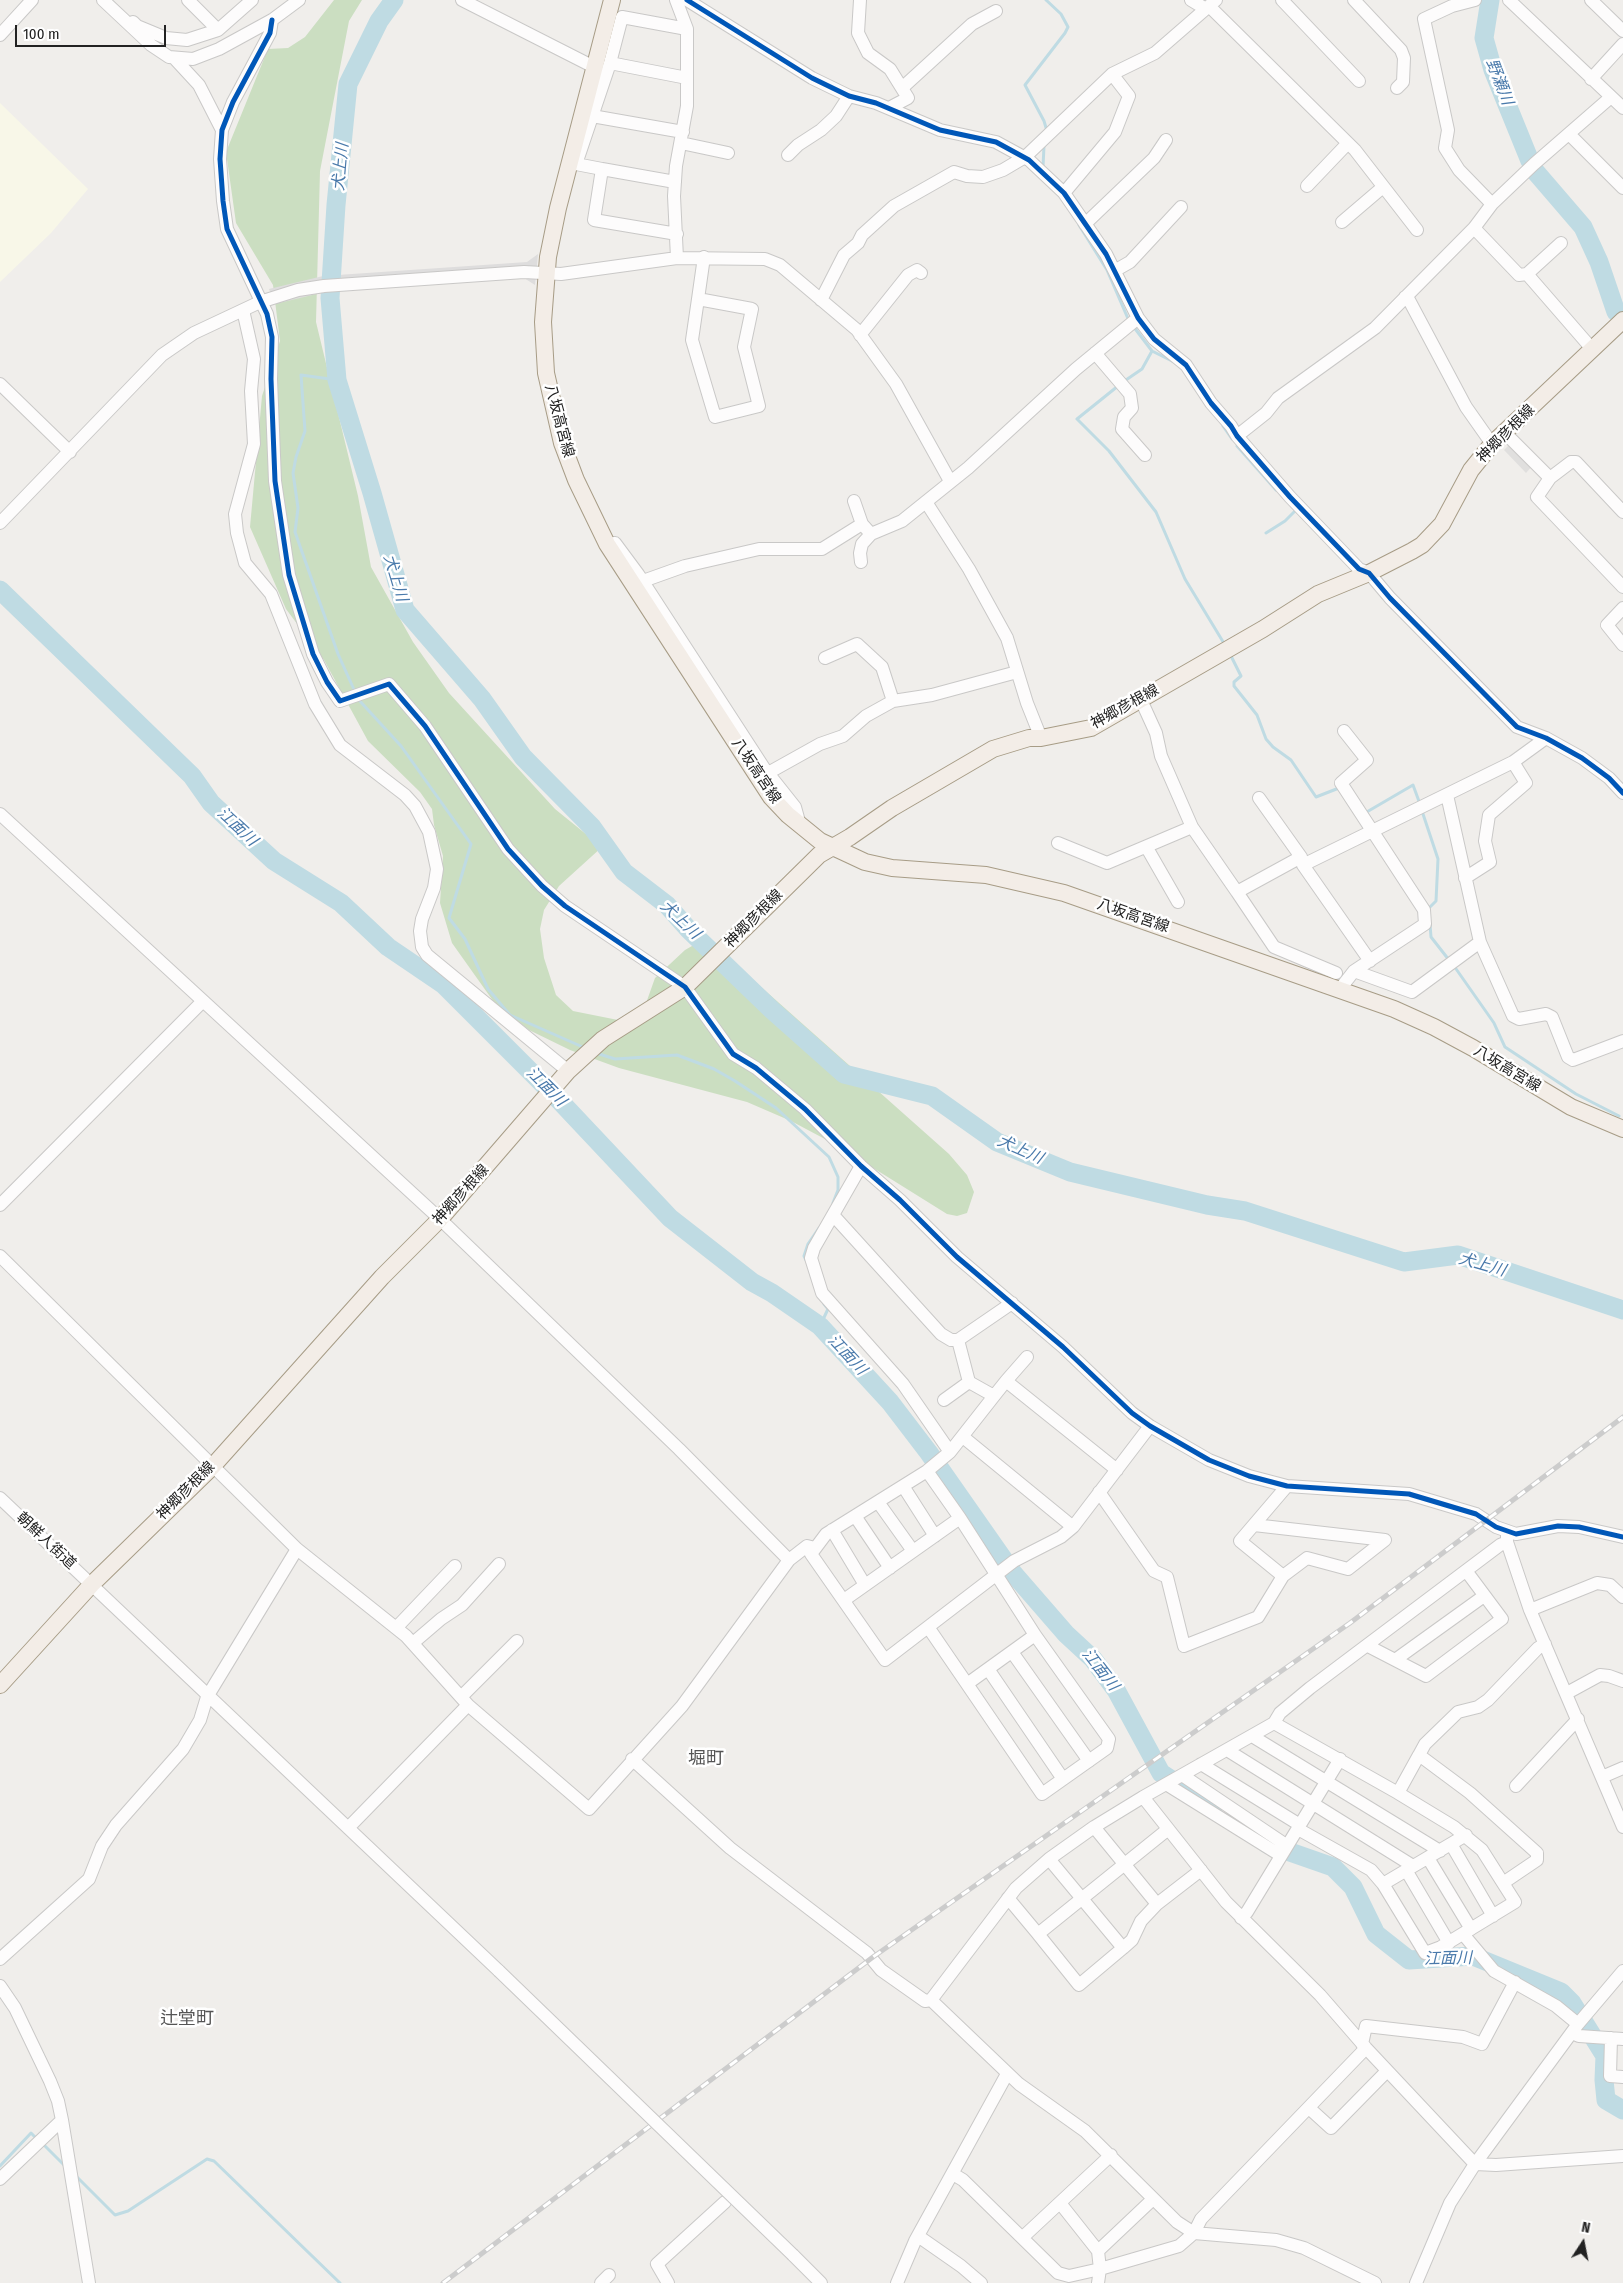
<!DOCTYPE html>
<meta charset="utf-8">
<style>
body{margin:0}
#map{position:relative;width:1623px;height:2283px;overflow:hidden;background:#f0eeeb;font-family:"Fira Sans Condensed",sans-serif}
canvas{display:block}
.north{position:absolute;left:1558px;top:2218px;width:50px;height:50px;-webkit-text-stroke:4px #fff;paint-order:stroke;rotate:11deg;font-size:14px;font-weight:700;line-height:20px;text-align:center;color:#222}
.north::after{content:'';display:block;margin:auto;width:18px;height:22px;background:#222;clip-path:polygon(50% 0,100% 100%,50% 72%,0 100%)}
.scale{position:absolute;left:15px;top:25px;width:151px;height:22px;box-sizing:border-box;border:2px solid #222;border-top:0;padding-left:6px;font-size:15px;line-height:18px;white-space:nowrap;color:#222;-webkit-text-stroke:4px #fff;paint-order:stroke}
</style>
<div id="map">
<canvas width="1623" height="2283"></canvas>
<div class="north">N</div>
<div class="scale">100 m</div>
</div>
<script>
const ctx = document.querySelector('canvas').getContext('2d');
ctx.lineJoin = 'round';
function fillPath(path, color) {
  ctx.fillStyle = color;
  ctx.fill(path, 'evenodd');
}
function poly(rows) {
  const path = new Path2D();
  for (const r of rows) {
    path.moveTo(r[0], r[1]);
    for (let i = 2; i < r.length; i += 2) path.lineTo(r[i], r[i + 1]);
  }
  return path;
}
function strokePath(path, color, width, dash) {
  ctx.strokeStyle = color;
  ctx.lineWidth = width;
  ctx.lineCap = dash ? 'butt' : 'round';
  ctx.setLineDash(dash || []);
  ctx.stroke(path);
}
function drawText(font, color, halo, rows, align = 'center') {
  ctx.font = font + ' "Fira Sans Condensed","Noto Sans JP",sans-serif';
  ctx.lineWidth = 5;
  ctx.setLineDash([]);
  ctx.textBaseline = 'middle';
  ctx.strokeStyle = halo;
  ctx.fillStyle = color;
  for (const [text, x, y, turn = 0] of rows) {
    ctx.save();
    ctx.translate(x, y);
    ctx.rotate((+turn || 0) * Math.PI / 180);
    ctx.textAlign = isNaN(turn) ? turn : align;
    if (halo) ctx.strokeText(text, 0, 0);
    ctx.fillText(text, 0, 0);
    ctx.restore();
  }
}
const education = poly([
 [0,103,88,189,51,233,0,282]
]);
const forest = poly([
 [334,0,362,0,349,21,320,171,316,322,358,496,371,567,413,642,449,693,555,809,602,847,559,886,544,910,540,929,544,958,556,995,573,1011,618,1020,637,1015,645,1006,655,978,685,950,706,938,949,1154,967,1175,974,1192,967,1213,957,1216,947,1214,838,1146,791,1121,747,1102,619,1068,570,1050,529,1030,496,1005,452,943,440,903,443,856,434,825,432,809,420,792,368,741,324,660,286,609,250,527,262,396,280,341,273,285,236,223,226,152,268,49,288,48,305,37]
]);
const parking = poly([
 [1511,443,1533,465,1526,473,1504,450]
]);
const pier = poly([
 [538,254,535,285,524,278,325,292,275,304,269,289,323,276,527,262]
]);
const stream = poly([
 [1046,0,1061,14,1068,27,1065,33,1025,85,1044,121,1047,131],
 [1043,167,1044,146],
 [1079,225,1107,270,1129,321],
 [1133,326,1152,351,1172,361],
 [337,380,301,375,305,431,296,457,293,473,298,508,295,532,338,654,356,694],
 [1123,382,1142,369,1152,351],
 [1118,386,1077,419,1109,451,1156,512,1185,579,1225,645],
 [1223,426,1232,439],
 [1237,446,1276,490],
 [1266,533,1285,521,1297,509],
 [1230,654,1241,676,1234,682,1234,686,1257,715,1266,739,1273,747,1291,760,1316,797,1339,788],
 [358,699,401,746,471,844,449,918,465,939,488,989,510,1015,585,1048],
 [1422,811,1438,859,1436,901,1429,908],
 [1365,813,1413,785,1420,804],
 [1430,924,1431,937,1449,960],
 [1454,966,1494,1023,1505,1047,1576,1094,1619,1116],
 [596,1053,615,1059,677,1055,714,1069,735,1081,776,1108,829,1157,838,1177,838,1190,833,1203],
 [806,1260,804,1256,808,1244,819,1228],
 [820,1326,828,1309,824,1304],
 [42,2143,66,2167],
 [0,2166,31,2133,37,2139],
 [76,2176,115,2215,128,2211,207,2159,214,2161,340,2283]
]);
const river = poly([
 [394,0,379,21,348,84,336,205,330,298,337,380,372,493,405,610,482,699,523,757,592,827,624,872,667,905,689,930,772,1010,844,1074,932,1096,997,1142,1070,1172,1207,1205,1245,1211,1404,1262,1458,1255,1623,1310],
 [1490,0,1484,38,1493,70,1530,161],
 [1534,170,1583,227,1599,262,1616,312],
 [0,590,192,776,211,803,274,861,341,903,388,947,444,985,557,1098,670,1218,752,1282,772,1293,820,1326,890,1402,929,1453,1013,1573,1066,1634,1093,1659,1116,1690,1161,1773,1213,1807],
 [1267,1844,1333,1867,1353,1887,1376,1934,1409,1960,1473,1956,1561,1992,1572,2003,1605,2056,1604,2080,1606,2100,1623,2110]
]);
const minor = poly([
 [103,0,151,45,169,57,193,59,219,49,272,20,299,0],
 [188,0,218,30],
 [462,0,594,67],
 [676,0,687,29,687,106,676,166,674,196,677,258],
 [687,0,812,78,849,96,876,103,940,130,996,142,1029,160,1064,193,1106,254,1138,318,1154,339,1186,365,1211,403,1231,426,1237,436,1290,497,1359,569,1369,573,1390,598,1517,727,1546,738,1582,758,1609,778,1623,793],
 [860,0,858,33,868,53,890,69,908,98,889,108],
 [1191,0,1206,9],
 [1282,0,1359,81],
 [1354,0,1401,50,1404,58,1403,82,1397,88],
 [1475,0,1452,6,1424,19,1448,130,1445,148,1459,170,1492,204],
 [1509,0,1623,108],
 [1591,0,1623,31],
 [1209,6,1355,150,1417,230],
 [272,20,270,33,233,102,222,130,220,159,223,201,227,229,267,314,272,337,271,379,275,481,289,575,313,654,327,682,340,701,389,684,425,726,508,849,542,886,565,906,685,987,733,1054,756,1068,805,1109,861,1166,900,1200,957,1257,1063,1347,1132,1413,1150,1426,1209,1460,1249,1476,1287,1486,1409,1494,1476,1514,1496,1527,1516,1534,1558,1526,1579,1527,1623,1537],
 [133,22,137,26,166,38,187,40,218,30,252,0],
 [0,35,32,0],
 [175,59,199,85,222,130],
 [610,63,622,17,687,29],
 [1591,79,1623,44],
 [902,88,972,24,996,11],
 [592,116,683,132],
 [1569,134,1623,188],
 [681,143,728,153],
 [788,155,798,145,821,130,836,116,849,96],
 [602,169,675,182],
 [1307,186,1348,143],
 [1064,193,1115,132,1129,96,1112,74],
 [1342,222,1383,187],
 [1085,224,1154,158,1166,140],
 [1474,228,1519,275,1527,274,1593,350],
 [677,234,594,220,602,169,576,164,610,63,687,78],
 [1116,270,1130,262,1181,207],
 [1527,274,1561,243],
 [1405,297,1409,300,1466,407,1492,444],
 [698,299,692,340,715,417,759,406,744,347,752,309,698,299,704,257],
 [821,300,844,255,858,243,862,235,894,206,954,172,967,176,983,177,1003,170,1025,157,1112,74,1155,53,1216,0],
 [243,310,254,359,251,391,254,444,235,514,237,533,245,563,271,594,315,704,340,745,405,795,415,806,429,832,437,869,434,888,422,919,420,931,422,947,427,955,568,1071],
 [860,335,908,275,917,270,921,273],
 [1095,353,1130,394,1132,408,1124,417,1122,429,1145,455],
 [0,384,70,452],
 [1505,433,1550,478,1537,497,1623,587],
 [1237,436,1266,413,1278,398,1375,328,1474,228,1492,204,1534,164,1611,97],
 [1550,478,1571,462,1576,462,1623,512],
 [854,501,862,524],
 [926,502,969,569,1007,638,1027,703,1041,738],
 [0,523,162,355,194,333,260,302,298,290,324,286,524,272,561,274,677,258,765,259,780,265,857,330,896,384,950,481],
 [607,544,615,543,638,574,764,768,795,807,800,825],
 [861,562,860,553,862,544,871,534],
 [643,581,685,566,759,549,822,549,862,524,871,534,902,521,968,468,1076,369,1138,318],
 [1623,608,1607,625,1623,645],
 [825,658,857,644,882,667,893,701,932,695,1017,672],
 [1141,700,1156,733,1161,756,1192,827,1237,892,1301,857,1303,865,1370,961],
 [768,773,820,744,843,736,866,716,893,701],
 [1447,795,1480,942,1513,1016,1519,1019,1546,1014,1552,1017,1568,1057,1573,1060,1623,1041],
 [1259,798,1301,857],
 [0,814,440,1219,679,1449,789,1560],
 [1058,843,1107,863,1192,827],
 [1147,848,1178,902],
 [1303,865,1513,762,1546,738],
 [1465,878,1490,862,1485,841,1489,815,1526,783,1513,762],
 [1237,892,1274,947,1336,973],
 [1354,971,1412,992,1480,942],
 [1340,989,1354,971,1425,924,1424,910,1341,783,1367,760,1344,731],
 [861,1166,814,1248,811,1258,822,1293,903,1384,950,1452],
 [0,1205,202,1002],
 [833,1215,941,1334,951,1340,958,1340,1012,1303],
 [0,1256,297,1549,406,1636,468,1705],
 [958,1340,969,1382,994,1396,950,1452,927,1471,826,1534,811,1554,885,1660,1014,1561,1061,1537,1073,1527],
 [1006,1381,1027,1357],
 [994,1396,1006,1381,1117,1470],
 [944,1400,969,1382],
 [963,1437,1073,1527,1150,1426],
 [927,1471,960,1518,1035,1635,1109,1739,1107,1748,1042,1794,967,1684],
 [903,1486,935,1536],
 [1099,1492,1154,1571,1167,1577,1184,1646,1258,1617,1283,1576],
 [0,1498,499,1971],
 [878,1502,913,1551],
 [855,1516,890,1568],
 [1254,1525,1385,1540,1348,1569,1307,1558,1283,1576,1240,1541,1287,1486],
 [832,1530,865,1585],
 [1507,1535,1507,1542,1530,1610,1623,1827],
 [844,1600,960,1518],
 [1530,1610,1597,1583,1610,1585,1623,1597],
 [928,1627,967,1684,1035,1635],
 [396,1628,455,1566],
 [413,1643,441,1619,462,1605,499,1564],
 [1368,1646,1426,1676,1502,1619,1467,1572],
 [1012,1652,1089,1761],
 [1395,1660,1484,1596],
 [988,1669,1063,1779],
 [1567,1693,1600,1675,1609,1676,1623,1681],
 [462,1696,517,1641],
 [1252,1736,1440,1851],
 [1227,1750,1413,1866],
 [1419,1755,1425,1744,1458,1712,1478,1707,1488,1700,1538,1648,1545,1644],
 [632,1759,730,1848,867,1953,881,1970,925,2001,931,2000,1019,2084,1085,2131,1177,2222,1194,2233,1276,2240,1304,2248,1375,2283],
 [1201,1764,1300,1825],
 [1182,1775,1286,1845],
 [1602,1777,1623,1768],
 [1166,1784,1280,1855],
 [1516,1786,1578,1719],
 [1143,1797,1226,1902,1320,1995,1366,2048,1475,2164,1496,2165,1623,2156],
 [1094,1827,1157,1904],
 [348,1828,468,1705,589,1809,682,1706,789,1560,807,1546,815,1548],
 [1298,1829,1371,1870,1383,1884,1425,1953,1441,1947,1515,1902,1482,1850,1454,1827,1398,1793],
 [1451,1844,1493,1916],
 [1428,1858,1471,1929],
 [1049,1859,1123,1948,1132,1940,1141,1921,1157,1904,1201,1870],
 [1406,1870,1449,1943],
 [1503,1883,1537,1860,1537,1853,1470,1793,1419,1755,1398,1793,1274,1723,1280,1713,1310,1688,1500,1545,1507,1542],
 [1383,1884,1466,1835],
 [1008,1898,1038,1934],
 [1241,1918,1247,1912,1340,1759],
 [1463,1934,1494,1971,1556,2006,1578,2024],
 [1123,1948,1079,1985,1038,1934,1167,1830],
 [0,1959,89,1879,102,1846,116,1825,183,1749,200,1720,207,1697,297,1549],
 [0,1986,15,2008,50,2081,58,2101,62,2120,0,2179],
 [931,2000,1016,1888,1049,1859,1094,1827,1143,1797,1274,1723],
 [1572,2033,1579,2036,1623,2039],
 [1611,2038,1610,2076,1623,2077],
 [1362,2044,1366,2026,1463,2037,1482,2044,1515,1982],
 [1309,2108,1331,2128,1387,2071],
 [62,2120,89,2283],
 [953,2174,963,2180,1058,2273,1069,2276,1100,2269,1098,2283],
 [1060,2203,1098,2251,1153,2199],
 [918,2236,961,2266,981,2283],
 [1023,2237,1111,2155],
 [1098,2251,1100,2269,1179,2246,1194,2233,1201,2219,1366,2048],
 [793,2255,821,2283],
 [601,2283,609,2275],
 [668,2283,657,2264,725,2202],
 [897,2283,915,2241,1007,2074],
 [1416,2283,1450,2203,1475,2164,1578,2024,1623,1971]
]);
const major = poly([
 [612,0,558,208,548,257,543,322,546,373,562,443,576,480,607,544,771,797,788,815,820,841,865,862,892,868,986,875,1064,893,1394,1009,1434,1027,1473,1048,1571,1107,1623,1129],
 [0,1685,92,1584,212,1467,382,1277,440,1219,568,1071,603,1039,685,987,819,855,850,837,892,808,993,749,1029,738,1041,738,1091,728,1263,629,1318,594,1369,573,1412,551,1422,545,1442,524,1471,470,1492,444,1623,320]
]);
const rail = poly([
 [443,2283,873,1957,1350,1623,1623,1417]
]);
const minorBridge = poly([
 [499,1971,793,2255]
]);
const cycleway = poly([
 [687,0,812,78,849,96,876,103,940,130,996,142,1029,160,1064,193,1106,254,1138,318,1154,339,1186,365,1211,403,1231,426,1237,436,1290,497,1359,569,1369,573,1390,598,1517,727,1546,738,1582,758,1609,778,1623,793],
 [272,20,270,33,233,102,222,130,220,159,223,201,227,229,267,314,272,337,271,379,275,481,289,575,313,654,327,682,340,701,389,684,425,726,508,849,542,886,565,906,685,987,733,1054,756,1068,805,1109,861,1166,900,1200,957,1257,1063,1347,1132,1413,1150,1426,1209,1460,1249,1476,1287,1486,1409,1494,1476,1514,1496,1527,1516,1534,1558,1526,1579,1527,1623,1537]
]);
const streetNames = [
 ["八坂高宮線",559,421,75],
 ["神郷彦根線",1506,434,-45],
 ["神郷彦根線",1125,707,-29],
 ["八坂高宮線",756,771,56],
 ["八坂高宮線",1133,916,19],
 ["神郷彦根線",754,919,-45],
 ["八坂高宮線",1507,1069,31],
 ["神郷彦根線",461,1195,-48],
 ["神郷彦根線",186,1491,-45],
 ["朝鮮人街道",46,1541,43]
];
const waterNames = [
 ["野瀬川",1499,82,69],
 ["犬上川",341,167,-85],
 ["犬上川",395,578,73],
 ["江面川",237,827,43],
 ["犬上川",680,920,43],
 ["江面川",546,1087,45],
 ["犬上川",1020,1150,24],
 ["犬上川",1482,1265,16],
 ["江面川",847,1355,47],
 ["江面川",1100,1670,52],
 ["江面川",1448,1959,-1]
];
const quarterNames = [
 ["堀町",706,1759],
 ["辻堂町",187,2019]
];
fillPath(education, '#f8f7e8');
fillPath(forest, '#cbdec1');
fillPath(parking, '#e0dfde');
fillPath(pier, '#dedddd');
strokePath(stream, '#bfdbe3', 3);
strokePath(river, '#bfdbe3', 19);
strokePath(minor, '#c9c8c7', 14);
strokePath(major, '#a79c86', 18);
strokePath(minor, '#fdfcfc', 12);
strokePath(major, '#f3ede7', 16);
strokePath(rail, '#ccc', 5);
strokePath(rail, '#fff', 3, [9]);
strokePath(minorBridge, '#c9c8c7', 14, []);
strokePath(minorBridge, '#fdfcfc', 12);
strokePath(cycleway, '#0057b8', 5);
drawText('15px', '#222', '#fff', streetNames);
drawText('italic 16px', '#4a7aab', '#fff', waterNames);
drawText('18px', '#555', '#fff', quarterNames);
</script>
